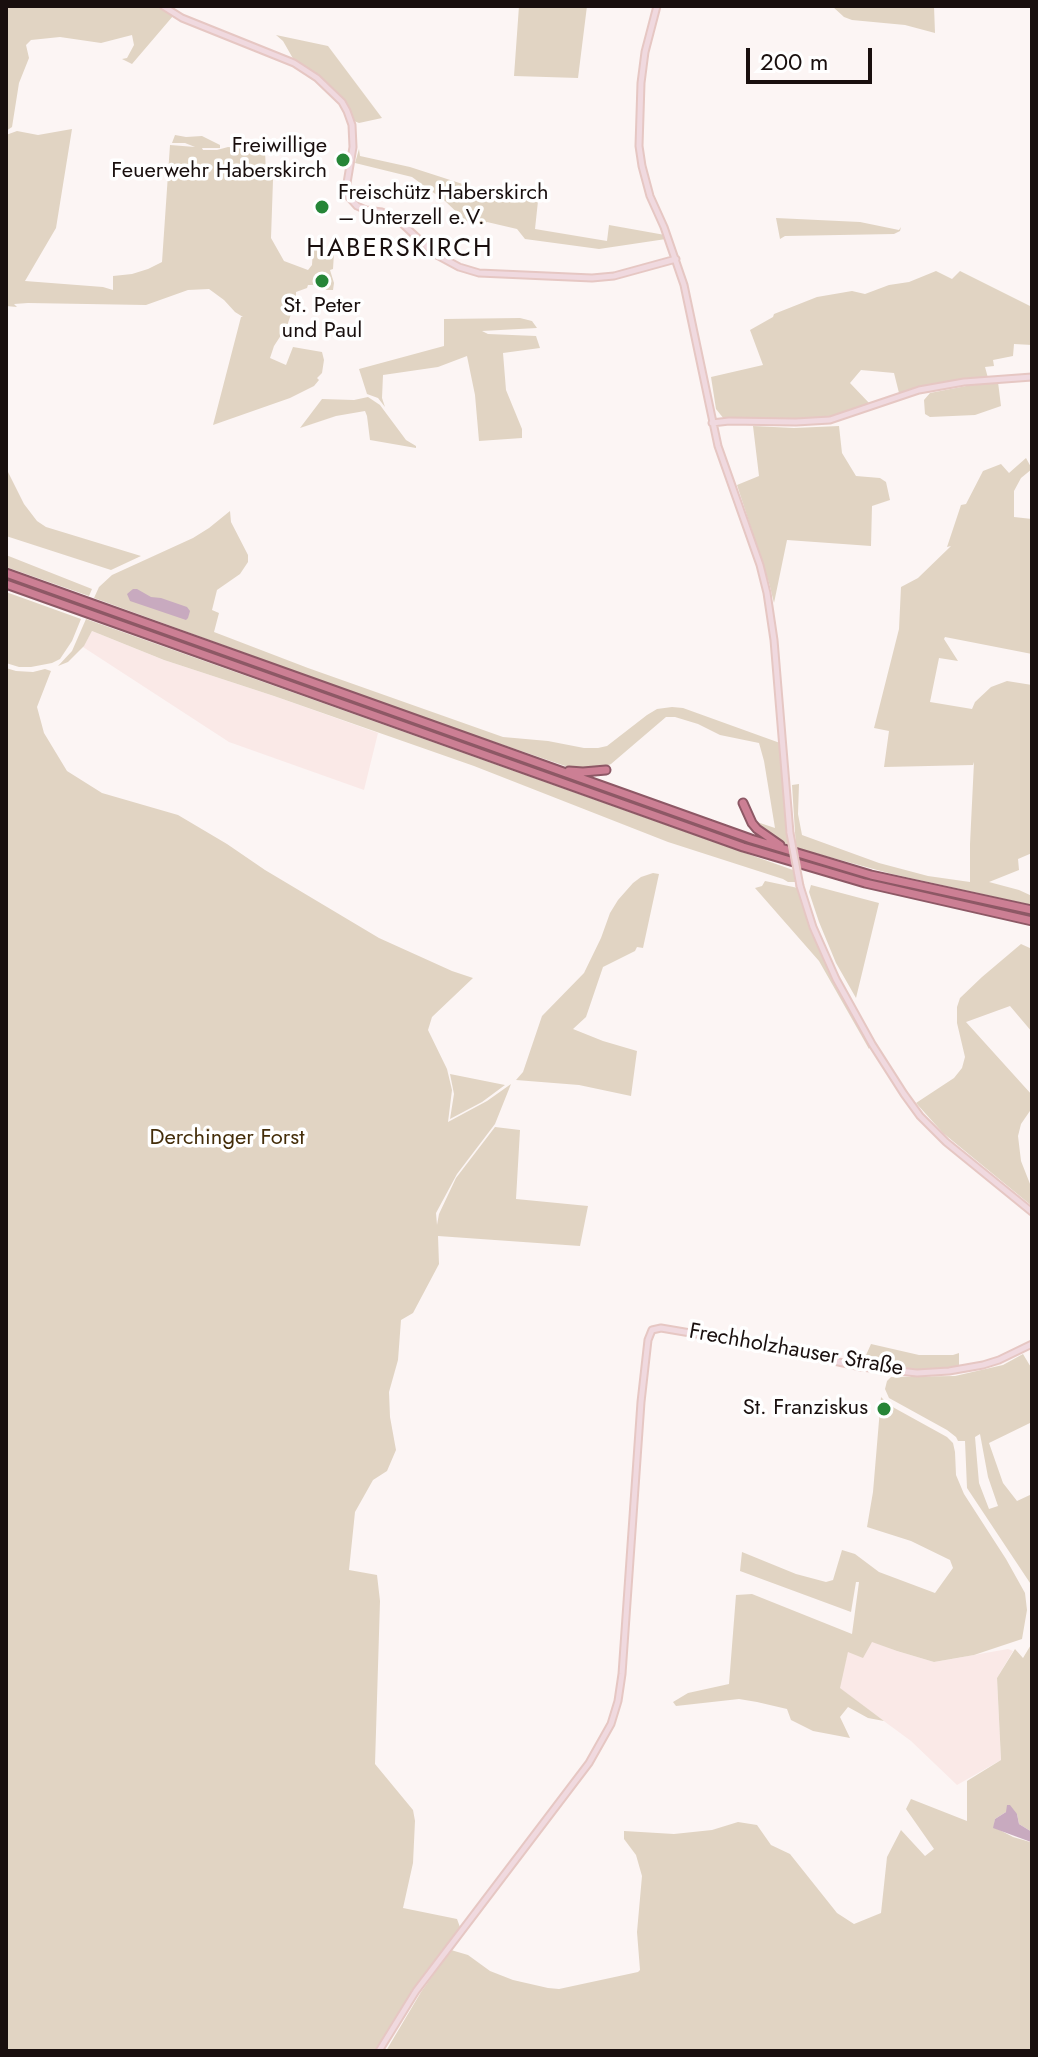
<!DOCTYPE html>
<meta charset="utf-8">
<style>
body{margin:0}
#map{position:relative;width:1038px;height:2057px;overflow:hidden;background:#fcf5f4;font-family:Jost,sans-serif}
canvas{display:block}
.frame{position:absolute;inset:0;border:8px solid #190f0e;pointer-events:none}
.scale{position:absolute;left:746px;top:48px;width:126px;height:36px;box-sizing:border-box;border:4px solid #190f0e;border-top:0;padding-left:10px;font-size:24px;line-height:28px;white-space:nowrap;color:#190f0e;-webkit-text-stroke:6px #fff;paint-order:stroke}
</style>
<div id="map">
<canvas width="1038" height="2057"></canvas>
<div class="frame"></div>
<div class="scale">200 m</div>
</div>
<script>
const ctx = document.querySelector('canvas').getContext('2d');
ctx.lineJoin = 'round';
function fillPath(path, color) {
  ctx.fillStyle = color;
  ctx.fill(path, 'evenodd');
}
function poly(rows) {
  const path = new Path2D();
  for (const r of rows) {
    path.moveTo(r[0], r[1]);
    for (let i = 2; i < r.length; i += 2) path.lineTo(r[i], r[i + 1]);
  }
  return path;
}
function strokePath(path, color, width, dash) {
  ctx.strokeStyle = color;
  ctx.lineWidth = width;
  ctx.lineCap = dash ? 'butt' : 'round';
  ctx.setLineDash(dash || []);
  ctx.stroke(path);
}
function drawText(font, color, halo, rows, align = 'center') {
  ctx.font = font + ' Jost,sans-serif';
  ctx.lineWidth = 7;
  ctx.setLineDash([]);
  ctx.textBaseline = 'middle';
  ctx.strokeStyle = halo;
  ctx.fillStyle = color;
  for (const [text, x, y, turn = 0] of rows) {
    ctx.save();
    ctx.translate(x, y);
    ctx.rotate((+turn || 0) * Math.PI / 180);
    ctx.textAlign = isNaN(turn) ? turn : align;
    if (halo) ctx.strokeText(text, 0, 0);
    ctx.fillText(text, 0, 0);
    ctx.restore();
  }
}
const built = poly([
 [92,631,164,660,274,696,378,733,364,790,229,742,83,647],
 [872,1641,897,1651,934,1662,1008,1649,1013,1651,997,1678,1001,1760,957,1785,911,1741,839,1688,848,1651]
]);
const green = poly([
 [6,6,158,6,173,16,132,64,122,59,127,58,134,45,132,35,101,43,60,37,31,40,26,45,29,58,19,83,12,127,6,131],
 [519,6,587,6,578,78,514,76],
 [832,6,934,6,935,33,905,25,852,20,844,17],
 [276,35,328,46,382,118,359,123,354,121,342,101,329,86,295,62,283,41],
 [72,129,56,228,25,281,103,287,113,290,113,276,132,274,148,269,162,262,170,145,195,147,185,143,172,143,175,135,186,137,202,136,220,145,220,148,202,148,203,150,217,150,228,147,265,151,266,174,273,180,271,238,284,261,308,270,312,265,313,249,332,251,334,253,333,269,330,270,334,283,333,290,323,290,313,285,308,285,307,288,296,292,296,299,287,326,274,346,270,358,286,365,293,347,322,352,324,360,322,373,317,378,319,380,314,386,290,398,213,425,241,317,243,317,235,312,224,300,209,289,188,290,146,305,28,303,14,304,17,307,6,306,6,135,17,131,38,135],
 [359,149,360,156,410,167,478,189,538,201,535,229,607,241,609,225,665,235,666,239,599,249,525,239,517,229,487,222,482,224,466,221,445,201,412,177,355,163],
 [776,218,860,222,899,230,901,227,900,231,894,234,785,236,780,239],
 [936,271,952,279,960,271,1032,307,1032,345,1014,344,1013,356,993,360,994,366,985,367,988,378,919,388,899,393,894,373,861,370,850,383,870,404,834,417,796,420,724,419,716,409,711,377,763,365,750,330,773,317,774,314,817,297,852,291,865,294,889,285,909,282],
 [520,318,532,321,537,328,482,331,488,334,536,336,540,348,503,353,506,390,522,429,522,438,479,441,475,395,467,356,438,367,383,375,382,398,385,407,378,398,367,394,359,369,444,346,444,319],
 [998,382,1001,406,975,415,930,417,925,414,924,400,930,393,966,386],
 [368,397,380,405,406,440,416,446,416,448,370,440,367,416,365,411,336,416,300,428,322,399,354,400],
 [753,426,794,428,839,426,842,453,856,476,880,478,886,482,890,500,872,506,871,546,787,540,774,603,769,583,737,485,759,476],
 [1026,458,1032,469,1021,478,1014,491,1014,517,1032,519,1032,654,945,637,944,639,958,661,939,658,930,702,972,709,975,702,991,687,1007,681,1032,685,1032,853,1018,859,1019,870,989,882,1019,890,1032,896,1032,905,892,874,796,848,792,785,799,784,798,814,802,835,879,863,928,876,970,882,970,844,974,762,973,765,884,767,889,731,874,728,899,629,901,587,918,578,951,546,947,547,961,505,966,504,983,471,1001,464,1009,473],
 [6,468,24,504,37,521,46,527,141,556,111,570,6,536],
 [230,511,231,522,248,555,248,562,240,574,217,590,212,610,219,613,214,632,308,668,503,737,548,741,584,748,598,748,607,746,647,715,657,709,672,707,683,708,780,743,789,845,766,835,754,821,775,828,764,761,759,743,720,735,698,724,675,717,666,717,611,764,600,769,577,770,418,716,94,598,99,587,112,575,193,538,209,528],
 [6,555,92,589,89,596,6,567],
 [6,592,81,619,72,641,60,659,52,663,31,667,19,667,6,663],
 [86,619,793,870,796,882,788,882,783,879,668,842,474,766,274,696,164,660,92,631,84,646,68,662,58,666,72,651],
 [6,668,16,671,33,672,45,669,51,671,37,707,44,733,67,771,102,793,178,815,227,844,265,870,379,938,452,971,473,978,432,1017,428,1030,447,1069,452,1090,448,1122,487,1101,511,1084,495,1124,457,1174,436,1213,437,1225,439,1214,456,1178,495,1127,520,1130,516,1199,588,1206,580,1246,438,1236,439,1264,413,1313,401,1320,398,1360,389,1392,390,1417,396,1450,387,1471,373,1480,355,1512,349,1570,377,1575,380,1601,375,1764,413,1810,415,1821,413,1863,403,1908,457,1919,461,1930,412,1990,377,2051,6,2051],
 [653,873,659,874,643,948,637,947,635,951,603,967,586,1017,573,1029,603,1041,637,1051,631,1096,579,1085,516,1080,523,1072,542,1016,584,973,601,938,610,913,618,900,633,883,641,877],
 [765,881,798,888,816,942,839,990,870,1046,869,1049,819,961,755,888,762,886],
 [811,885,879,903,856,998,836,963,819,922,809,892],
 [1021,944,1032,949,1032,1032,1010,1006,966,1022,1032,1095,1032,1108,1021,1124,1018,1136,1021,1161,1032,1189,1032,1206,943,1133,916,1103,954,1078,962,1068,965,1057,957,1023,957,1007,960,998,982,977],
 [450,1074,505,1085,482,1102,450,1119,454,1094],
 [871,1344,919,1355,953,1355,959,1353,959,1368,919,1370,862,1364],
 [1023,1354,1032,1369,1032,1422,989,1443,1003,1483,1017,1501,1032,1494,1032,1586,967,1488,965,1441,958,1441,956,1437,947,1430,889,1398,885,1389,887,1381,891,1377,955,1376,1003,1365],
 [980,1434,988,1477,998,1506,989,1509,979,1483,975,1437],
 [881,1397,889,1405,947,1437,953,1443,955,1452,956,1475,964,1494,1006,1559,1025,1593,1027,1610,1022,1639,974,1655,934,1662,897,1651,872,1642,863,1658,848,1652,840,1688,884,1721,868,1718,848,1707,840,1717,850,1738,813,1731,791,1720,787,1709,757,1702,739,1699,676,1706,673,1702,688,1693,729,1684,736,1595,752,1594,852,1634,859,1582,856,1582,851,1612,740,1571,742,1552,796,1574,826,1582,833,1580,842,1550,855,1554,879,1572,935,1593,953,1568,950,1560,911,1541,867,1527,873,1492],
 [1032,1643,1032,1832,1019,1824,1017,1814,1006,1812,995,1819,994,1827,1013,1837,1030,1842,1032,1841,1032,2051,386,2051,421,1992,451,1950,468,1955,490,1971,513,1980,548,1988,559,1989,638,1972,640,1970,637,1932,642,1876,636,1855,624,1839,624,1831,674,1834,712,1830,738,1822,757,1825,771,1845,790,1854,837,1913,854,1924,881,1913,887,1857,901,1830,925,1856,934,1849,906,1809,911,1799,967,1821,967,1781,1001,1760,997,1678,1015,1649,1023,1658]
]);
const water = poly([
 [133,589,137,589,151,597,161,598,187,607,190,611,188,618,186,620,130,601,127,594],
 [1007,1805,1010,1805,1017,1814,1019,1824,1032,1832,1031,1842,993,1828,995,1819,1006,1812]
]);
const secondary = poly([
 [163,6,182,18,294,63,317,78,342,102,347,111,352,125,353,147,346,189,349,197,357,206,366,210,382,212,397,219,435,254,459,267,479,273,592,278,614,276,676,259],
 [657,6,645,52,641,83,639,146,642,166,650,196,664,227,684,285,718,446,760,565,767,593,774,640,790,833],
 [712,423,729,421,796,422,830,420,919,390,964,382,1032,377],
 [800,886,813,927,836,979,872,1044,904,1094,920,1116,946,1142,1032,1212],
 [379,2051,416,1991,589,1763,611,1724,618,1701,622,1674,641,1402,648,1340,652,1330,661,1328,767,1346,861,1367,917,1373,949,1371,983,1365,999,1360,1032,1344]
]);
const highway = poly([
 [6,573,751,839,871,875,1032,910],
 [6,584,743,847,865,883,1032,921],
 [569,771,583,772,606,770],
 [743,803,752,823,757,829,780,845]
]);
const secondaryBridge = poly([
 [790,833,800,886]
]);
const markers = [
 [343,160,8,"#268537"],
 [322,207,8,"#268537"],
 [322,281,8,"#268537"],
 [884,1409,8,"#268537"]
];
const poiNames = [
 ["Freiwillige",327,147],
 ["Feuerwehr Haberskirch",327,172],
 ["Freischütz Haberskirch",338,194,"left"],
 ["– Unterzell e.V.",338,219,"left"],
 ["St. Peter",322,307,"center"],
 ["und Paul",322,332,"center"],
 ["St. Franziskus",868,1409]
];
const parkNames = [
 ["Derchinger Forst",227,1139]
];
const streetNames = [
 ["Frechholzhauser Straße",796,1351,10]
];
const quarterNames = [
 ["HABERSKIRCH",400,250]
];
fillPath(built, '#fae9e7');
fillPath(green, '#e1d4c3');
fillPath(water, '#c8aabf');
strokePath(secondary, '#e6c7c3', 9);
strokePath(highway, '#8d5865', 11);
strokePath(secondary, '#f0d9df', 5);
strokePath(highway, '#cc7f94', 7);
strokePath(secondaryBridge, '#e6c7c3', 9, []);
strokePath(secondaryBridge, '#f0d9df', 5);
for (const [x, y, r, color] of markers) {
  const dot = new Path2D();
  dot.arc(x, y, r, 0, 2 * Math.PI);
  ctx.fillStyle = color;
  ctx.fill(dot);
  strokePath(dot, '#fff', 3);
}
drawText('22px', '#190f0e', '#fff', poiNames, 'right');
drawText('22px', '#442d09', '#fff', parkNames);
drawText('22px', '#190f0e', '#fff', streetNames);
ctx.letterSpacing = '2px';
drawText('26px', '#190f0e', '#fff', quarterNames);
ctx.letterSpacing = '0px';
</script>
